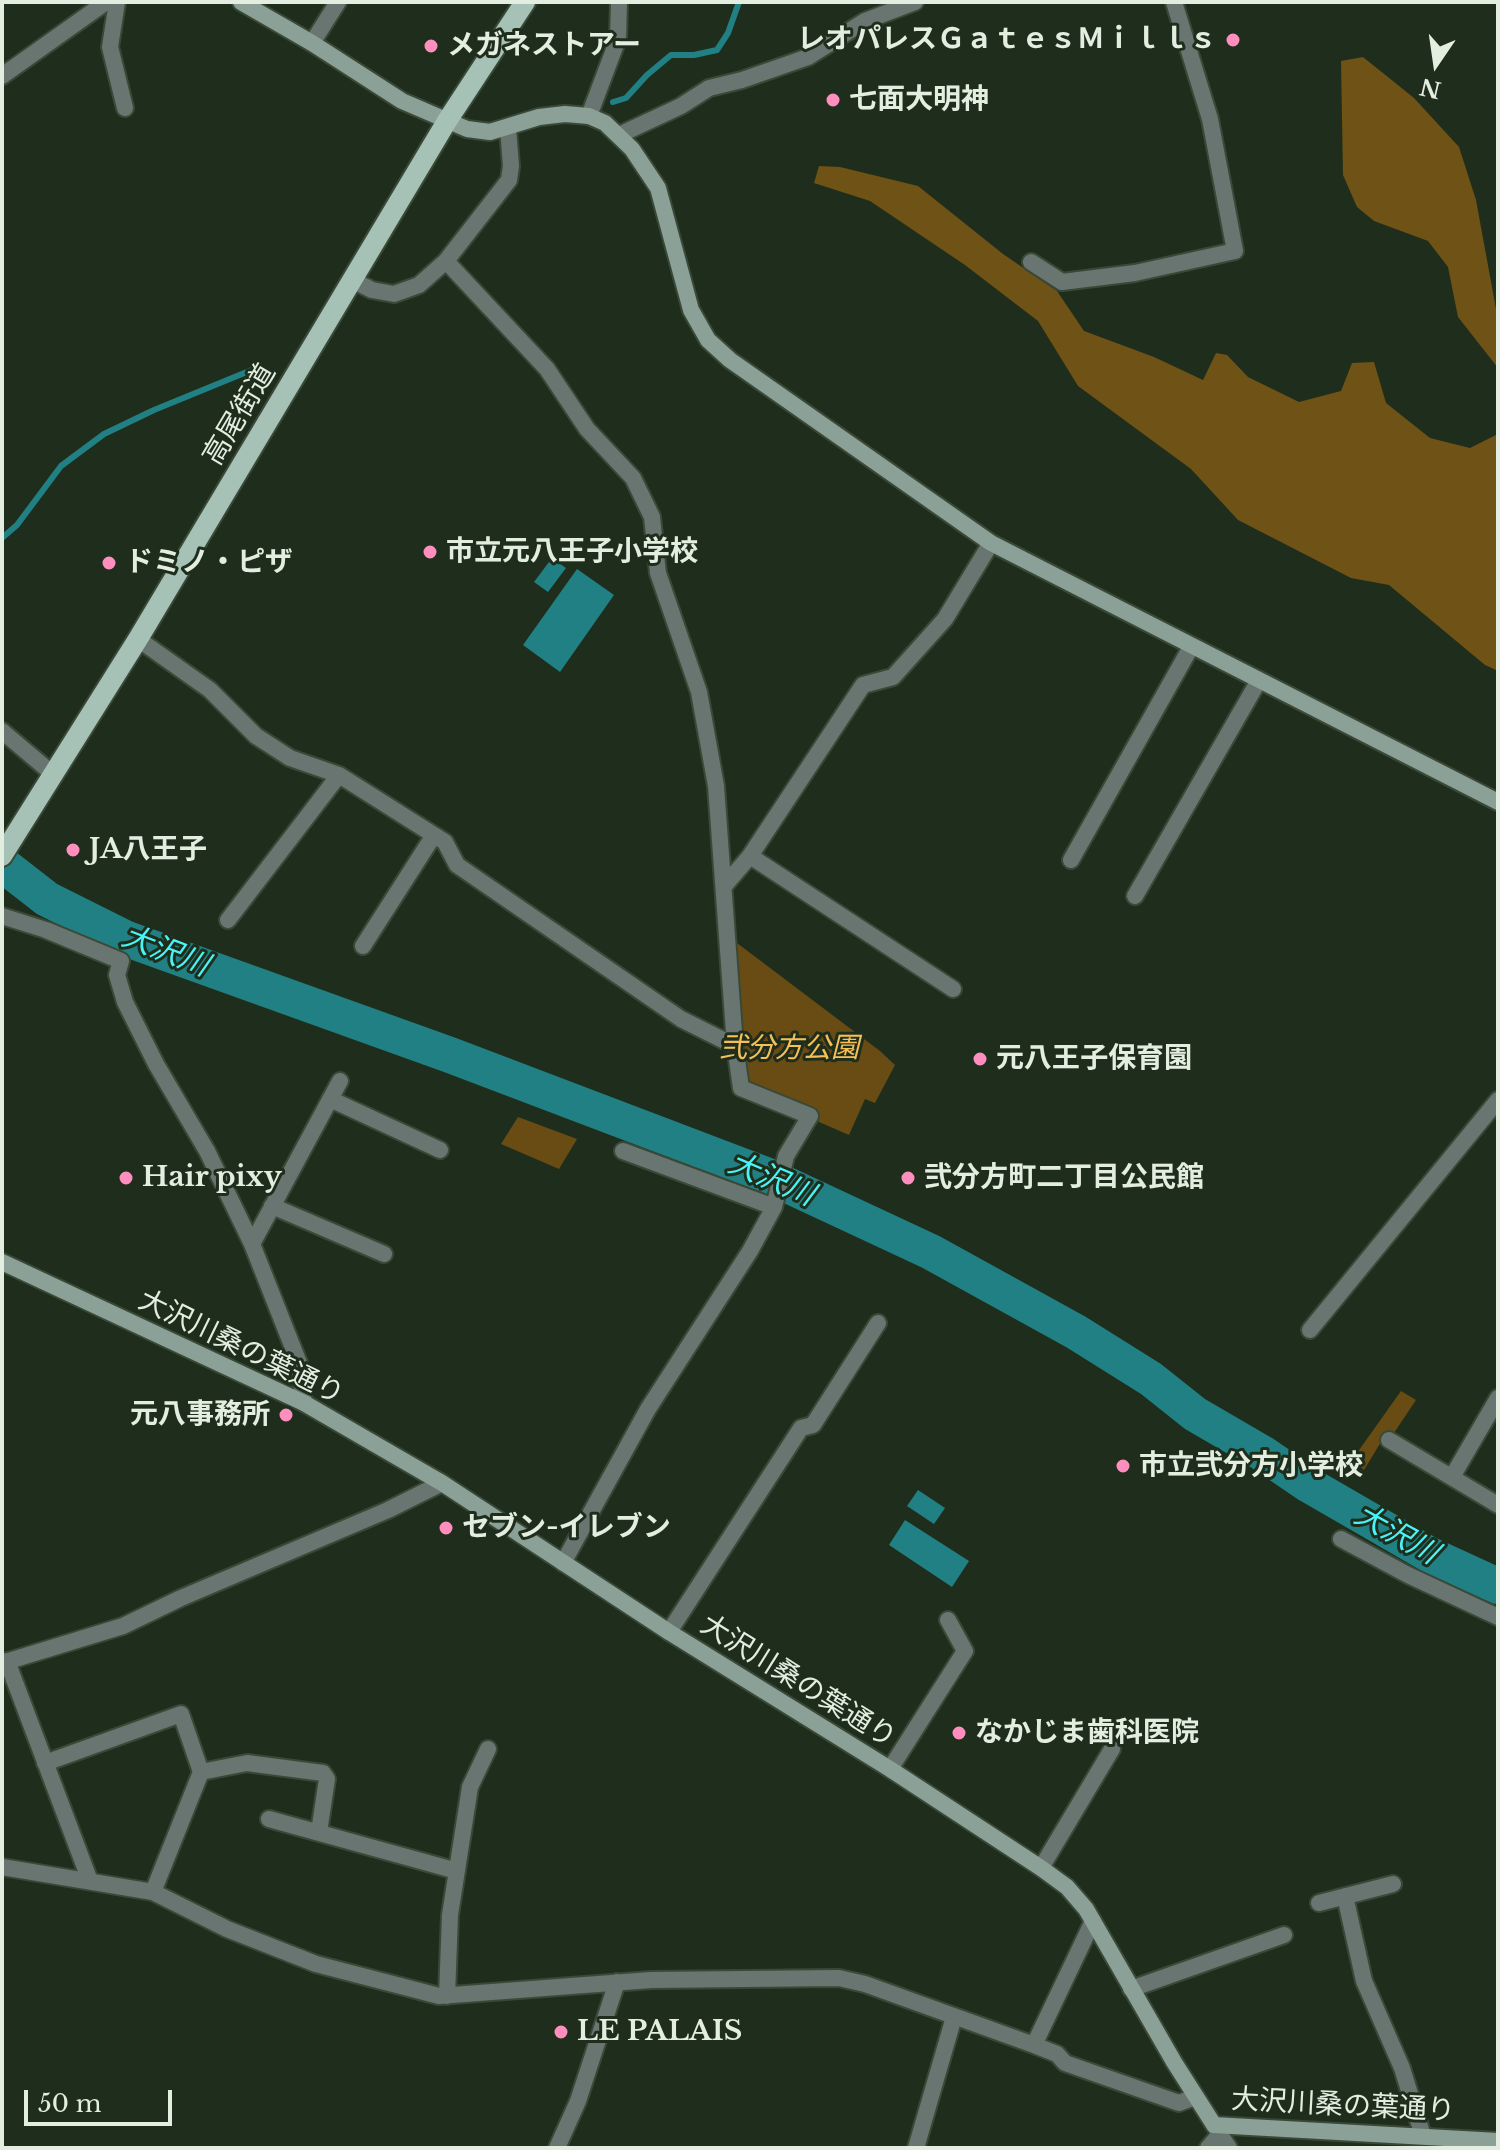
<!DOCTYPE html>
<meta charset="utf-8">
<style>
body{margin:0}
#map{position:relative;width:1500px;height:2150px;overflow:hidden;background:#1f2e1c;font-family:"Libre Baskerville",serif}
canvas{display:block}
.frame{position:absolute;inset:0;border:4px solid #e3ede0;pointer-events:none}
.north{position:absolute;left:1396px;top:24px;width:80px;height:80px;-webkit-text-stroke:6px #1f2e1c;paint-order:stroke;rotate:193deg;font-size:22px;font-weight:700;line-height:32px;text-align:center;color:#e3ede0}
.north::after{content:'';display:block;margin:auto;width:28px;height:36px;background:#e3ede0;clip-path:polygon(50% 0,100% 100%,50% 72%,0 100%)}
.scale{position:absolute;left:24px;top:2090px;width:148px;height:36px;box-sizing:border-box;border:4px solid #e3ede0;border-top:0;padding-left:10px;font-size:24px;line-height:28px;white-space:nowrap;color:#e3ede0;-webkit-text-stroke:6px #1f2e1c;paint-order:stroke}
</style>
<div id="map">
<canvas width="1500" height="2150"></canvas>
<div class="frame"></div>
<div class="north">N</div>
<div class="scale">50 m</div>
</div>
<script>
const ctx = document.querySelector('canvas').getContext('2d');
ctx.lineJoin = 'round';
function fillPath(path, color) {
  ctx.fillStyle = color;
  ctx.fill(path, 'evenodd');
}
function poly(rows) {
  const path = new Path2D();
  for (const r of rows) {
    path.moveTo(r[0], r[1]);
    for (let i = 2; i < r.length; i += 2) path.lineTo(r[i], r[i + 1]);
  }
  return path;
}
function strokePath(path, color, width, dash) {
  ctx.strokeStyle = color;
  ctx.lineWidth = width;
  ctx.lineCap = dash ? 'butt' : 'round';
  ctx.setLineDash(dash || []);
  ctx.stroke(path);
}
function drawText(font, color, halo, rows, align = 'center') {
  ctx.font = font + ' "Libre Baskerville","Noto Sans JP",serif';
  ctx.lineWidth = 6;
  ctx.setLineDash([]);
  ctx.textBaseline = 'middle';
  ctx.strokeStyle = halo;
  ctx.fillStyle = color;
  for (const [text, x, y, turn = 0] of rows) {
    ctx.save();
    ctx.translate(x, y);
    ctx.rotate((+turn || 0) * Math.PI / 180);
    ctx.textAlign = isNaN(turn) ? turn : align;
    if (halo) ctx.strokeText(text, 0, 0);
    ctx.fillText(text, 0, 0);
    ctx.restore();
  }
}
const green = poly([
 [729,937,880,1051,895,1065,875,1103,865,1099,849,1135,741,1088],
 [518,1117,577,1139,559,1169,501,1144],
 [1401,1391,1416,1400,1386,1445,1381,1442,1364,1470,1352,1460]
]);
const forest = poly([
 [1363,57,1414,98,1459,147,1476,200,1498,320,1498,368,1458,317,1448,267,1428,241,1374,221,1357,207,1343,175,1341,61],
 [819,166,840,167,918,186,1003,254,1057,291,1084,331,1154,357,1203,380,1216,353,1227,355,1248,377,1299,402,1341,391,1352,363,1374,362,1386,403,1430,438,1470,448,1498,434,1498,671,1485,665,1389,585,1351,578,1238,520,1191,469,1078,386,1038,321,965,265,870,201,814,183]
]);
const water = poly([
 [552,558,566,568,548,592,534,582],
 [577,569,614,595,560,672,523,645],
 [918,1490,945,1508,934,1524,907,1506],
 [905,1520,969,1561,952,1587,889,1545]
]);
const stream = poly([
 [613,102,626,98,647,75,671,55,694,55,717,50,728,33,739,2],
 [2,538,17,525,61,466,104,434,154,410,259,367],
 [765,1185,766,1175]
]);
const river = poly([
 [2,864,47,899,127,939,450,1055,766,1175,931,1252,1076,1332,1151,1379,1195,1414,1262,1453,1309,1485,1430,1555,1498,1586]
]);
const street = poly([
 [117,2,110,47,125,108],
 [312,43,338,2],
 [2,76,106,2],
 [589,116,618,39,619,2],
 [619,135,681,106,709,88,742,80,808,57,865,21,915,2],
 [446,261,547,369,587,429,633,478,652,517,658,573,699,692,716,786,735,1046,741,1088,810,1116,786,1156,774,1207,750,1251,648,1409,563,1563],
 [1031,262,1062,282,1135,273,1235,251,1210,119,1174,2],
 [354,281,372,290,394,294,419,285,446,261,509,180,511,166,508,128],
 [138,639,210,690,256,736,290,758,339,775,445,842,457,865,681,1019,735,1046],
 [2,731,54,775],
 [750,856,953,989],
 [1071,860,1191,647],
 [725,885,750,856,863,685,893,677,945,619,991,543],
 [1135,896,1258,682],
 [2,916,46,930,121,961,117,975,125,1002,156,1064,207,1151,252,1244,299,1363,304,1403],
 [228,920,339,775],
 [363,946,434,835],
 [330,1099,440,1150],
 [623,1151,774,1207],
 [272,1206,384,1254],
 [252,1244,340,1081],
 [1310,1330,1498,1100],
 [1389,1440,1498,1505],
 [1452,1477,1498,1398],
 [1341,1539,1408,1575,1498,1617],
 [669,1632,801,1428,813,1425,878,1323],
 [7,1661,90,1881],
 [2,1663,123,1626,181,1598,388,1510,442,1483],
 [45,1763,181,1714,201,1772,153,1892],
 [890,1769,965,1651,948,1620],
 [201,1772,247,1763,323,1773,327,1779,319,1832],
 [269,1819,457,1871],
 [2,1867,153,1892,227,1929,316,1964,439,1996,651,1980,839,1978,865,1984,1034,2045,1057,2054,1065,2063,1179,2103,1195,2097],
 [1041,1868,1112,1749],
 [1345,1896,1364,1981,1402,2068,1423,2136],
 [1319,1903,1393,1884],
 [1131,1989,1284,1935],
 [447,1996,450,1915,470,1787,488,1749],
 [1034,2045,1093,1921],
 [1214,2125,1229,2148],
 [557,2148,578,2101,617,1982],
 [916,2148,954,2017],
 [1208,2148,1220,2134]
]);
const secondary = poly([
 [241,2,312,43,402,101,467,129,490,132,539,117,565,114,589,116,605,123,632,149,658,188,691,310,708,340,730,360,991,543,1498,802],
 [2,1262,304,1403,442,1483,669,1632,890,1769,1041,1868,1067,1887,1086,1909,1174,2062,1214,2125,1498,2141]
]);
const primary = poly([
 [2,856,138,639,447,121,525,2]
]);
const markers = [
 [1233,40,8,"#fd8ebe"],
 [431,46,8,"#fd8ebe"],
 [833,100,8,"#fd8ebe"],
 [430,552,8,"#fd8ebe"],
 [109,563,8,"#fd8ebe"],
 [73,850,8,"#fd8ebe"],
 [980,1059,8,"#fd8ebe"],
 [126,1178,8,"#fd8ebe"],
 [908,1178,8,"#fd8ebe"],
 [286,1415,8,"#fd8ebe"],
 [1123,1466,8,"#fd8ebe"],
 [446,1528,8,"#fd8ebe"],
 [959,1733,8,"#fd8ebe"],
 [561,2032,8,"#fd8ebe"]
];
const poiNames = [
 ["レオパレスＧａｔｅｓＭｉｌｌｓ",1217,40,"right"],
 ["メガネストアー",447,46],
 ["七面大明神",849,100],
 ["市立元八王子小学校",446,552],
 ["ドミノ・ピザ",125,563],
 ["JA八王子",89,850],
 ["元八王子保育園",996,1059],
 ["Hair pixy",142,1178],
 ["弐分方町二丁目公民館",924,1178],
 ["元八事務所",270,1415,"right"],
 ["市立弐分方小学校",1139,1466],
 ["セブン-イレブン",462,1528],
 ["なかじま歯科医院",975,1733],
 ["LE PALAIS",577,2032]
];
const streetNames = [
 ["高尾街道",240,415,-59],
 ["大沢川桑の葉通り",241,1348,26],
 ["大沢川桑の葉通り",798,1682,32],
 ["大沢川桑の葉通り",1343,2106,3]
];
const parkNames = [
 ["弐分方公園",789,1049]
];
const waterNames = [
 ["大沢川",165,952,21],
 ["大沢川",771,1180,23],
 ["大沢川",1396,1535,29]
];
fillPath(green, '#684c14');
fillPath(forest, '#6f5215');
fillPath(water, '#218083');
strokePath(stream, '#218083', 6);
strokePath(river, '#218083', 36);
strokePath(street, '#3a4937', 20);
strokePath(secondary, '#3a4937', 20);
strokePath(primary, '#3a4937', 24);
strokePath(street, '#687570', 16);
strokePath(secondary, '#8ba097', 16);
strokePath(primary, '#a6c1b6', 20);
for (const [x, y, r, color] of markers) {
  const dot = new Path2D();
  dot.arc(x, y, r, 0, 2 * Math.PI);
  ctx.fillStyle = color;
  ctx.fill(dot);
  strokePath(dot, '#1f2e1c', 3);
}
drawText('bold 28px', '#e3ede0', '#1f2e1c', poiNames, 'left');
drawText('28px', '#e3ede0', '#1f2e1c', streetNames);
drawText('italic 28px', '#f6c058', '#1f2e1c', parkNames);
drawText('italic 30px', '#49f4f9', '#1f2e1c', waterNames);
</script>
